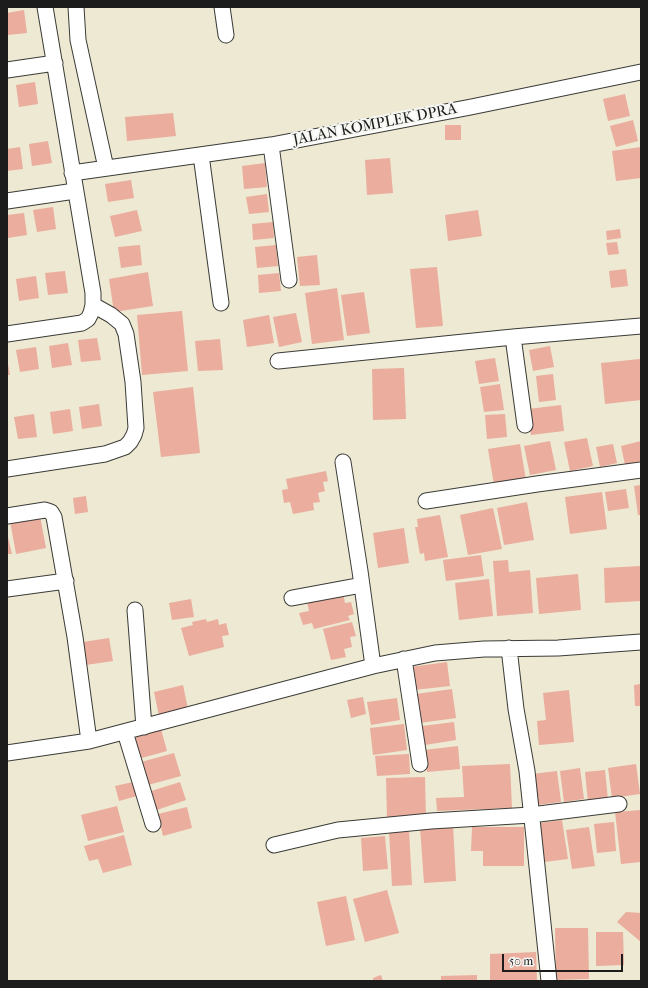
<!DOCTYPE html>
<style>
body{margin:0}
#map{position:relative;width:648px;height:988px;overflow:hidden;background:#ede9d2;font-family:"IM FELL French Canon",serif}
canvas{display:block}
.frame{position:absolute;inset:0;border:8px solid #1c1c1c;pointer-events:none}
.scale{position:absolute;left:502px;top:954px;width:121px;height:18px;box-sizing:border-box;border:2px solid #1c1c1c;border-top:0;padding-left:5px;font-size:12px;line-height:14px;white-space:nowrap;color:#1c1c1c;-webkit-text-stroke:3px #f6f6f2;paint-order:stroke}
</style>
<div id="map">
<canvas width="648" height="988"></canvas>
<div class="frame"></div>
<div class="scale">50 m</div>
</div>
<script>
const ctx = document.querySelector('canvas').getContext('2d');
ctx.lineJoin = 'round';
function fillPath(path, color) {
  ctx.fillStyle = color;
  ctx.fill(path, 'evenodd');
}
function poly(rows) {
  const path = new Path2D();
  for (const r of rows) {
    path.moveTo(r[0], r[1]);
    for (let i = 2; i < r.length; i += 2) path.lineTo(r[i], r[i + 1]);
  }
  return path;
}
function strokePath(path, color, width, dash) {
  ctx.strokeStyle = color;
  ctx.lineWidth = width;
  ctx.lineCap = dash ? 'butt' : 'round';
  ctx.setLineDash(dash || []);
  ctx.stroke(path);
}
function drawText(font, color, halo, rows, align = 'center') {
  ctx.font = font + ' "IM FELL French Canon",serif';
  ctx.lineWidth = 4;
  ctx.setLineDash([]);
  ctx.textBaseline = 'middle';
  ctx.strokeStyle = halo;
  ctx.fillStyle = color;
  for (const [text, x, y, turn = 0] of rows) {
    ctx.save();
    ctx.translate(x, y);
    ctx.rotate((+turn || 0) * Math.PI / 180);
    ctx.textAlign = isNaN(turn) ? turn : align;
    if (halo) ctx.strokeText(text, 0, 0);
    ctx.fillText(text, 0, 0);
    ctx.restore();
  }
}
const building = poly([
 [24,10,27,33,8,35,7,13],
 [35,82,38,104,19,107,16,85],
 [625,94,630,116,608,121,603,99],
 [173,113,176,136,127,141,125,117],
 [633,120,638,141,616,147,610,126],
 [445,125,461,125,461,140,445,140],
 [48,141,52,163,32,166,29,144],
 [20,147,23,169,7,171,7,149],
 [641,147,641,178,616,181,612,151],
 [390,158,393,193,367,195,365,160],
 [265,163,267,187,244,189,242,166],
 [131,180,134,198,108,202,105,184],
 [267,194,269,212,249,214,246,197],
 [53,207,56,229,37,232,33,210],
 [137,210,142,231,115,237,110,216],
 [478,210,482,236,448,241,445,215],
 [24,213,27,235,8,238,7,215],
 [273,222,274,238,253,240,252,224],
 [620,229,621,238,607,240,606,231],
 [617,242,619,254,608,255,606,243],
 [140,245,142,265,121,268,118,247],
 [276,245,278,266,257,268,255,247],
 [317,255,320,285,300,286,297,257],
 [437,267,443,326,416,328,410,269],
 [626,269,628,286,611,288,609,271],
 [65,271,68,293,48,295,45,273],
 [148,272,153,306,114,312,109,279],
 [279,273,281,291,259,293,258,275],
 [36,276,39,298,19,301,16,279],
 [337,288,344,340,312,344,305,293],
 [364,292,370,333,347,336,341,295],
 [182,311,188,371,142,375,137,315],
 [296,313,302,342,279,347,273,317],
 [269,315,274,343,247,347,243,320],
 [97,338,101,360,81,362,78,340],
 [220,339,223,370,198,371,195,341],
 [68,343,72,365,52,368,49,346],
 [550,346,554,367,533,371,529,350],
 [36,347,39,369,20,372,16,350],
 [495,358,499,381,479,384,475,361],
 [7,359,10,375,7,375],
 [640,359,641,400,605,404,601,363],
 [404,368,406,419,373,420,372,369],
 [553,374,556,400,539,402,536,376],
 [500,384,504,410,484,412,480,387],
 [193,387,200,453,161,457,153,392],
 [99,404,102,426,82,429,79,407],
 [561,405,564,431,531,435,528,409],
 [70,409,73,431,53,434,50,412],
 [34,414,37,437,18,439,14,417],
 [505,414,507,437,487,439,485,415],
 [587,438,593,466,570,471,564,442],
 [550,441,556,470,530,475,524,446],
 [641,441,641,461,625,465,621,446],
 [520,444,526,480,494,485,488,449],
 [613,444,617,463,600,467,596,447],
 [326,471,328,481,323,482,325,491,318,493,320,502,313,503,314,510,293,514,290,502,284,503,282,490,288,489,286,479],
 [641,485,641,515,638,515,634,486],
 [626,489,629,508,608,511,605,492],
 [602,492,607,529,570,534,565,497],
 [86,496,88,512,75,514,73,498],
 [527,502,534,540,504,545,497,508],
 [493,508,502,549,468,555,460,515],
 [440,515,448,557,425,561,424,553,420,554,415,527,418,527,417,519],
 [40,516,46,548,16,554,10,521],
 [404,528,409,563,378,568,373,533],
 [7,533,12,554,7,554],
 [481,555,484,576,446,581,443,560],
 [508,560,509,572,530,570,533,613,497,616,493,561],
 [641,566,641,601,605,603,604,568],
 [578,574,581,610,539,614,536,578],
 [489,579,493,616,459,620,455,583],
 [343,593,345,603,351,602,354,614,348,616,350,620,314,629,312,623,303,625,299,613,309,611,307,602],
 [191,599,194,617,172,620,169,603],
 [206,619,207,622,218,619,219,625,226,623,229,635,222,636,224,647,189,656,181,628,193,625,192,622],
 [352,622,356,636,350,637,352,647,344,649,346,657,331,660,323,629],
 [109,638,113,661,86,665,83,642],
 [447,662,450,686,414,690,411,667],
 [641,684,641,706,635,706,634,685],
 [183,685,188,709,159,716,154,692],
 [452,689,456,718,420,723,416,694],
 [569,690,574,742,539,745,537,721,546,720,543,693],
 [363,697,366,714,351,718,347,700],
 [397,698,400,720,371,725,367,702],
 [454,722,456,740,425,745,422,726],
 [404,724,407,750,373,755,370,728],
 [161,729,167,751,138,759,132,737],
 [458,746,460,769,427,772,424,750],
 [174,753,181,776,148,785,141,762],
 [409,754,410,774,377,776,375,756],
 [510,764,512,808,437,811,436,798,464,797,462,766],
 [636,764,640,794,612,798,608,768],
 [580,768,584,799,564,802,560,771],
 [605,770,608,800,588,802,585,772],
 [557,771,561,802,537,805,532,774],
 [425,777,426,818,387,819,386,778],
 [133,782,137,796,119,801,115,786],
 [180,782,186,800,154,811,148,792],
 [117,806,124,832,88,841,81,815],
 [187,807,192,828,163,836,158,814],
 [641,810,641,862,621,864,615,812],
 [562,820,568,859,544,862,539,823],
 [614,822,616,851,597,853,594,824],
 [453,825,456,881,424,883,420,827],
 [472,827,524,827,524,866,483,866,483,851,471,851],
 [589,827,595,866,572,869,566,830],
 [409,830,412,885,392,886,389,831],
 [124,835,132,865,103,873,98,859,89,861,84,846],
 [385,836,388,869,363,871,361,838],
 [387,890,399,933,365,942,353,899],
 [346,896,355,940,326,946,317,902],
 [626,912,641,913,641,942,617,922],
 [555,928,588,928,589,979,556,980],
 [596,932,623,932,624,965,596,966],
 [536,952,537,981,490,981,490,954],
 [381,975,383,981,373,981,373,978],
 [477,975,477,981,441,981,441,976]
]);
const minor = poly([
 [76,7,78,40,83,63,106,168],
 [222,7,226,35],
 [7,70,55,63],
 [271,145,289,280],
 [201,155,221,303],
 [72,173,271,145,471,107,641,72],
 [7,201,75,191],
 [7,334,82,323,88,319,91,313,93,305,93,293,45,7],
 [513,337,525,425],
 [278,361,513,337,641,326],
 [343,462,360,571,373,666],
 [7,469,105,454,125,447,130,442,134,435,136,428,133,382,126,334,122,324,111,315,93,305],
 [426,501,537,484,641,470],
 [7,516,45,510,51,512,54,517,75,637,89,741],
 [7,589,66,581],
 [292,598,362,585],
 [135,610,144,727],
 [509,648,516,709,527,771,549,981],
 [404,659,420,764],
 [125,732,153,824],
 [7,753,89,741,373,666,435,653,484,649,558,648,641,642],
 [274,845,338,830,431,821,531,815,619,804]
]);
const streetNames = [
 ["JALAN KOMPLEK DPRA",375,125,-11]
];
fillPath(building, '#eaad9e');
strokePath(minor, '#3b3b37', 17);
strokePath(minor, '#fff', 15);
drawText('15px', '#1c1c1c', '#f6f6f2', streetNames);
</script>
